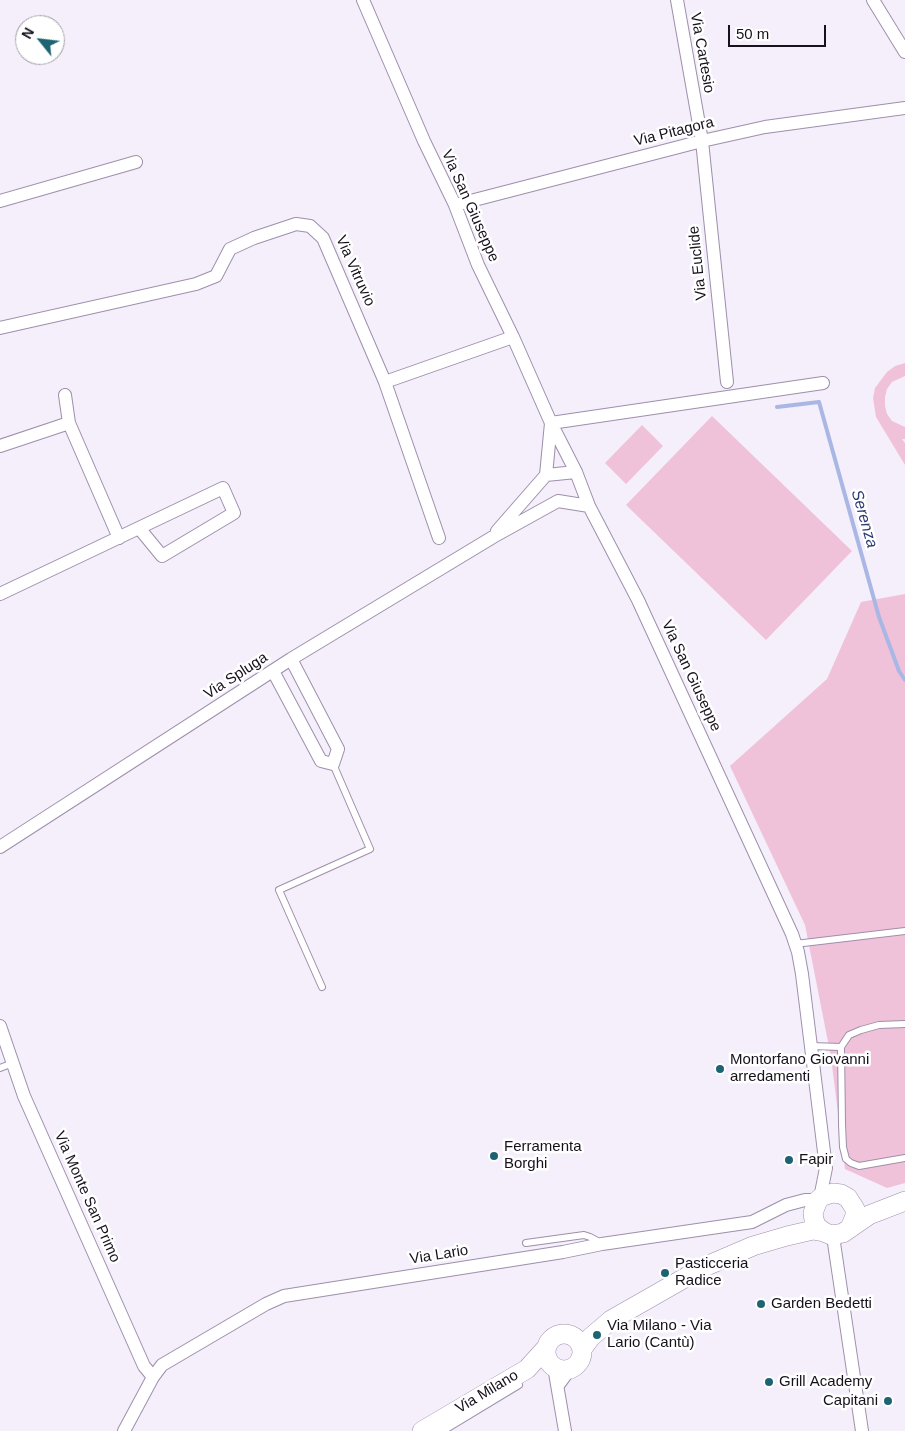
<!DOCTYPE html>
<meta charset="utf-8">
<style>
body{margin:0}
#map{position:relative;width:905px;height:1431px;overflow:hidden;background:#f5eefb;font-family:Helvetica,sans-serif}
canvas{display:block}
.north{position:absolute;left:15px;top:15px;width:50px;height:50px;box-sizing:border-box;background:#fff;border:1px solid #a2a0a4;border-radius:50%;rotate:299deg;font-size:14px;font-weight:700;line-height:20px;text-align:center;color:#17111c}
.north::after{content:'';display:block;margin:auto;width:18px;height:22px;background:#1d6473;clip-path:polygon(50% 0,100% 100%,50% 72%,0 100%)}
.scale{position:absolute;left:728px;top:25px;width:98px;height:22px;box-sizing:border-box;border:2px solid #17111c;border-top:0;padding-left:6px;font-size:15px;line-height:18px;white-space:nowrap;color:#17111c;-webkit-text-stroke:4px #fff;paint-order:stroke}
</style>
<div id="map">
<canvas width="905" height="1431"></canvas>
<div class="north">N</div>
<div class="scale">50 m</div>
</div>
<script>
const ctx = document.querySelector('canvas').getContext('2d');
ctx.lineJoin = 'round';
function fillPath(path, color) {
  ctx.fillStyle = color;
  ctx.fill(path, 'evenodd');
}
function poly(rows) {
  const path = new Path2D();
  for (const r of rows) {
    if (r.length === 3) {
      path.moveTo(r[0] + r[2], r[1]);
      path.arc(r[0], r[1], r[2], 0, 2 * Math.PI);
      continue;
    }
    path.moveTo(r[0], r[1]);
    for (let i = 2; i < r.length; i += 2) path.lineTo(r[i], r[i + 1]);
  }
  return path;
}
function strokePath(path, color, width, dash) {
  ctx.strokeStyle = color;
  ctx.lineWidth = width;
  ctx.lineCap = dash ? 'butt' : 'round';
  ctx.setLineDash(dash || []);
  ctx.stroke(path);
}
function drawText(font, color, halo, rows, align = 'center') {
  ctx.font = font + ' Helvetica,sans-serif';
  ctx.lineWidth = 5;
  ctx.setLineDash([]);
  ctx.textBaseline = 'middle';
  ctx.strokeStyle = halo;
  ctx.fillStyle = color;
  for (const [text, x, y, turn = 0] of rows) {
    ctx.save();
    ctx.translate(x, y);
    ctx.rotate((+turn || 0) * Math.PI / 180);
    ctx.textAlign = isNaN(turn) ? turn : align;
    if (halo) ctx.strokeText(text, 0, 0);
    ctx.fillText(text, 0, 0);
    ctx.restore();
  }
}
const green = poly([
 [905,363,905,376,892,382,887,389,885,397,885,406,887,414,892,421,905,427,905,439,902,439,905,443,905,465,876,417,873,398,875,388,887,372,895,366],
 [712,416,852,551,766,640,626,505],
 [642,425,663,446,626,484,605,463],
 [905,594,905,1183,887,1188,845,1169,831,1057,805,925,730,766,827,679,861,602]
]);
const stream = poly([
 [777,407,819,402,879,617,899,671,905,680]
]);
const service = poly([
 [795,944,905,931],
 [322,987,279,890,370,849,333,764],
 [905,1024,879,1025,861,1030,849,1035,841,1047,842,1124,843,1147,846,1159,851,1163,859,1166,905,1158],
 [811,1046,841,1047],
 [0,1068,13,1063],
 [526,1243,584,1235,590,1237,601,1243],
 [443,1431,519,1385]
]);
const minor = poly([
 [363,0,424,141,455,205,478,265,513,337,551,423,576,472,589,506,638,600,792,934,798,952,802,974,826,1168,820,1198],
 [677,0,702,141,727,382],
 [873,0,905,52],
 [0,201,136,162],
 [455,205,702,141,765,127,905,108],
 [0,328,196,284,216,276,230,249,254,238,296,224,310,226,323,238,385,382,439,538],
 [385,382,513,337],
 [65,395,69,423],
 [0,446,69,423,119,538],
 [546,475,576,472],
 [497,531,546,475,551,423,823,383],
 [0,594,223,488,234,513,162,556,139,528],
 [273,671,321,761,333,764,338,749,291,659],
 [0,847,291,659,493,537,558,501,589,506],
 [0,1026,24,1096,144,1366,153,1377],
 [838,1235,834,1243,862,1431],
 [554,1367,565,1431],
 [559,1384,570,1369],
 [124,1431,153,1377,162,1365,266,1304,284,1296,563,1252,602,1244,752,1222,786,1205,805,1200,818,1200]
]);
const secondary = poly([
 [850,1228,855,1216,855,1209,848,1198,841,1194,833,1193,823,1196,818,1200,813,1213,814,1220,817,1227,824,1232,831,1235,843,1233,869,1215,905,1201],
 [564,1352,18],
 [582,1349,591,1337,611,1320,704,1267,753,1246,787,1236,813,1230,824,1232],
 [422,1431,527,1369,546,1348]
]);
const markers = [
 [720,1069,5,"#1d6473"],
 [494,1156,5,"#1d6473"],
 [789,1160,5,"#1d6473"],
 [665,1273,5,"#1d6473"],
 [761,1304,5,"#1d6473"],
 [597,1335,5,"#1d6473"],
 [769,1382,5,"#1d6473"],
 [888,1401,5,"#1d6473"]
];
const streetNames = [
 ["Via Cartesio",702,53,80],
 ["Via Pitagora",674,132,-14],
 ["Via San Giuseppe",470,206,66],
 ["Via Euclide",698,263,-96],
 ["Via Vitruvio",355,271,66],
 ["Via Spluga",236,676,-33],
 ["Via San Giuseppe",691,676,65],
 ["Via Monte San Primo",87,1197,66],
 ["Via Lario",439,1255,-9],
 ["Via Milano",487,1392,-31]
];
const poiNames = [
 ["Montorfano Giovanni",730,1060],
 ["arredamenti",730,1077],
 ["Ferramenta",504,1147],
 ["Borghi",504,1164],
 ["Fapir",799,1160],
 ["Pasticceria",675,1264],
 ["Radice",675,1281],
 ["Garden Bedetti",771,1304],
 ["Via Milano - Via",607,1326],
 ["Lario (Cantù)",607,1343],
 ["Grill Academy",779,1382],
 ["Capitani",878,1401,"right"]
];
const waterNames = [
 ["Serenza",864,519,74]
];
fillPath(green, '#f0c2da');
strokePath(stream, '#a9b7e4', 4);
strokePath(service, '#9e8fab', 8);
strokePath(minor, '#9e8fab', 14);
strokePath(secondary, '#9e8fab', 20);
strokePath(service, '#fff', 6);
strokePath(minor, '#fff', 12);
strokePath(secondary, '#fff', 19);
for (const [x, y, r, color] of markers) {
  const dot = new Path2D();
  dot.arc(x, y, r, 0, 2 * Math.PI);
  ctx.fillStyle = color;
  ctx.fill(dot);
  strokePath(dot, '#fff', 2);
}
drawText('15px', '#17111c', '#fff', streetNames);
drawText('15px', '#17111c', '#fff', poiNames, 'left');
drawText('italic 16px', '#2f3c73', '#fff', waterNames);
</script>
